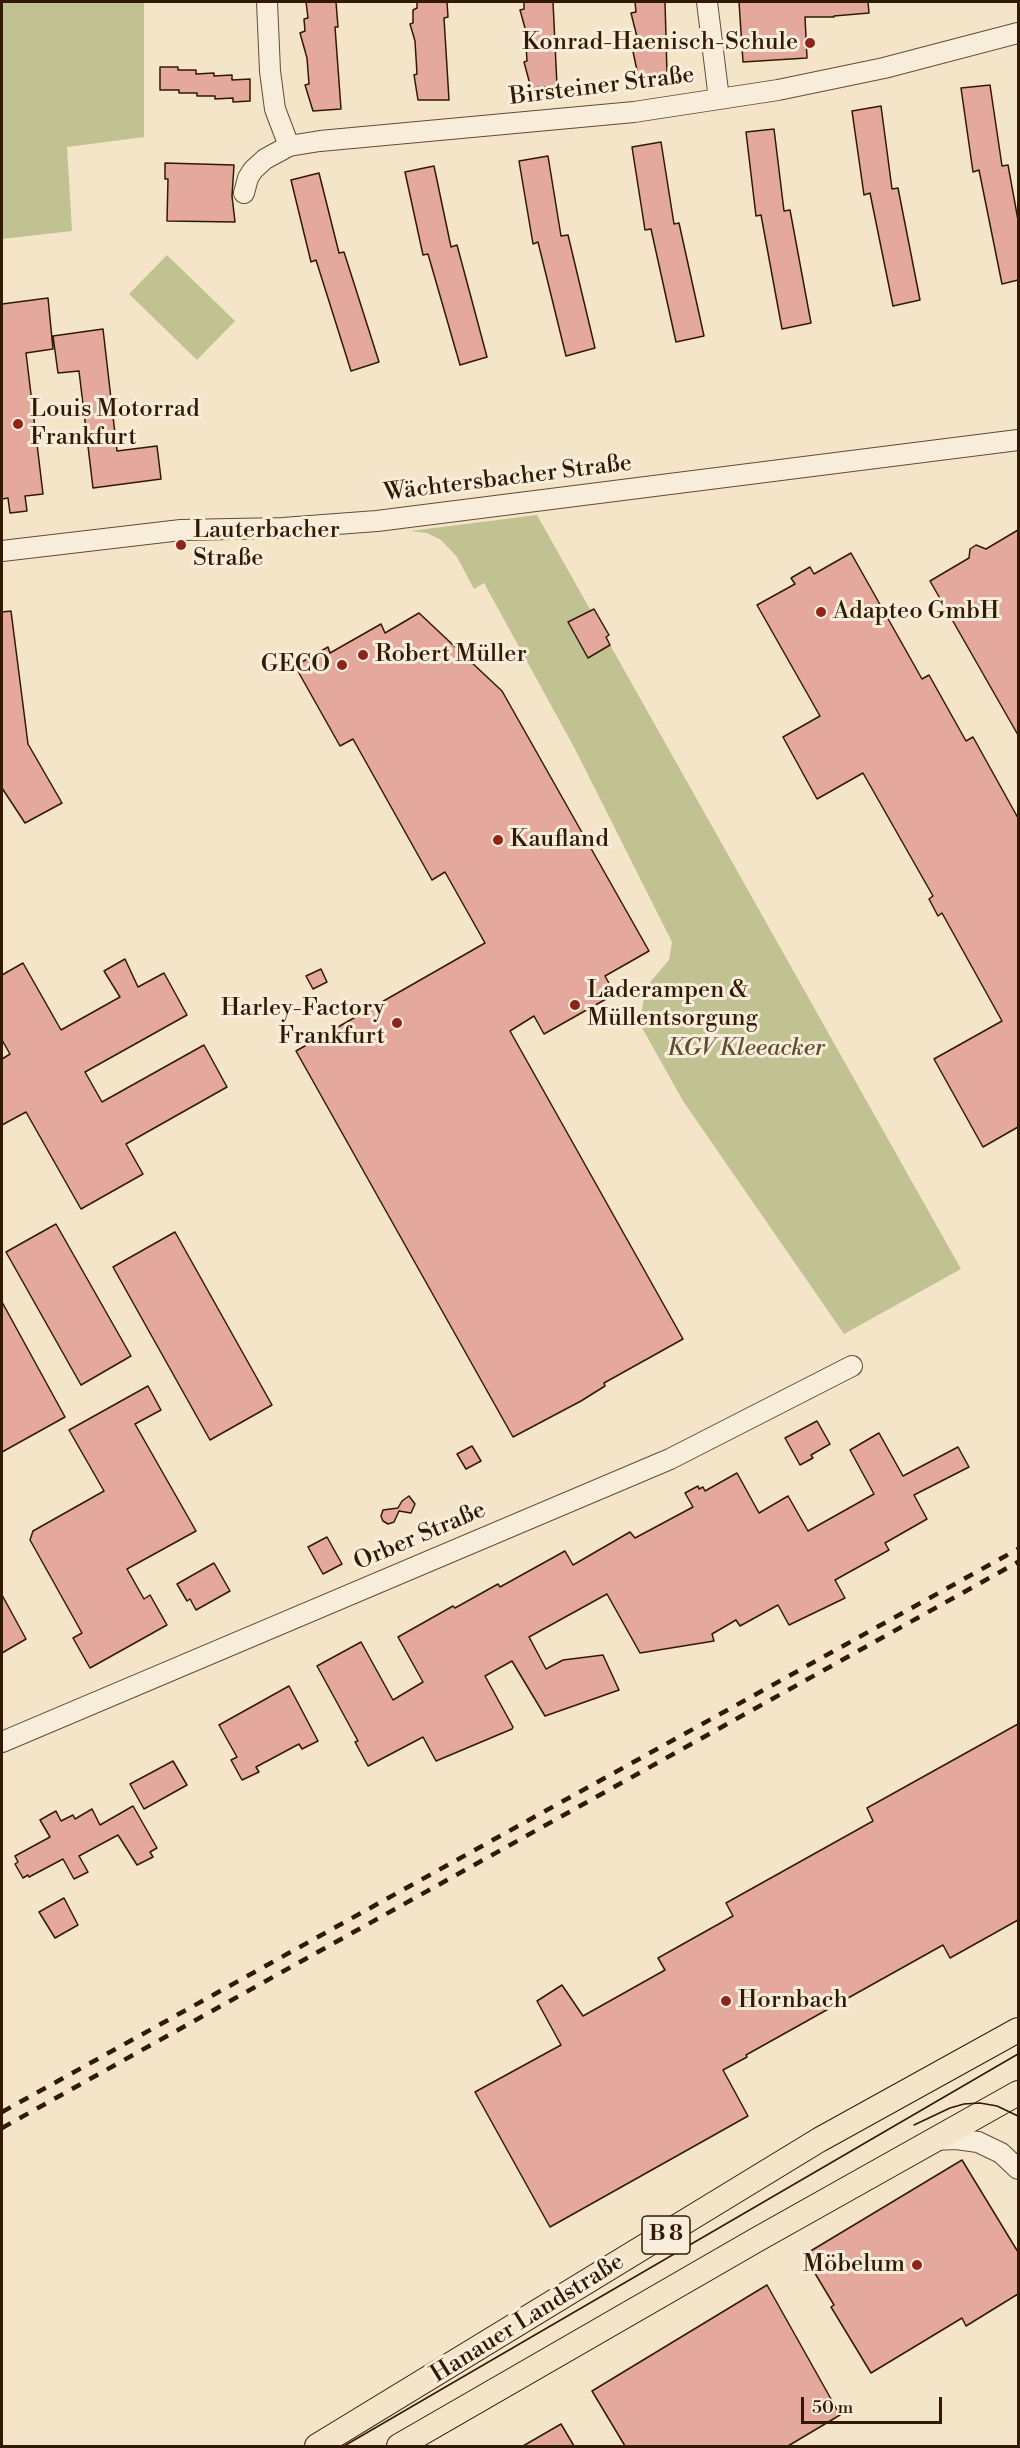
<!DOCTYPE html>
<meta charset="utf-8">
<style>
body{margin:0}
#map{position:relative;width:1020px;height:2448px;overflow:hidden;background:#f4e4c8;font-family:"Libre Bodoni",serif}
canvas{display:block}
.frame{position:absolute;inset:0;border:3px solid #321a02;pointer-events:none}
.scale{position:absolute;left:801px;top:2397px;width:141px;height:27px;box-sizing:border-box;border:3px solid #321a02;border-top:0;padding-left:8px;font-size:18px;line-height:21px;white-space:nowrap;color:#321a02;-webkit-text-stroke:4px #f8eddb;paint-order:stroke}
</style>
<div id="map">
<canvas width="1020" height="2448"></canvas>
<div class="frame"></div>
<div class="scale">50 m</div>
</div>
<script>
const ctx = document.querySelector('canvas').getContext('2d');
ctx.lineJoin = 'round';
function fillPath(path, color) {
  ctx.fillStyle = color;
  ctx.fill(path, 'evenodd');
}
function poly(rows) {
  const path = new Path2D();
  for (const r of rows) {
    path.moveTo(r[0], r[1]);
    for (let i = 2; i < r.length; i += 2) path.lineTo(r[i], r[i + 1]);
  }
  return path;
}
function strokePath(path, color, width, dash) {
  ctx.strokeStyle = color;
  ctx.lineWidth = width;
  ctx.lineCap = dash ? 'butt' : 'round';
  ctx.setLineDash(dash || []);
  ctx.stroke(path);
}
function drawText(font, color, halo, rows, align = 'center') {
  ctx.font = font + ' "Libre Bodoni",serif';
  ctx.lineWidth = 6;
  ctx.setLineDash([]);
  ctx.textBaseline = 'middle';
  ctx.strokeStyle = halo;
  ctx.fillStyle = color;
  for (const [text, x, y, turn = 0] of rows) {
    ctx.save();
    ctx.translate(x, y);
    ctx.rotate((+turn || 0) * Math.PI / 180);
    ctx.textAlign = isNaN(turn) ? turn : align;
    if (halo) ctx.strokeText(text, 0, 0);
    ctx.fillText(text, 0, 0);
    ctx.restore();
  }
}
const green = poly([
 [2,2,144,2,144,137,67,147,72,231,2,239],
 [167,255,235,321,197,360,129,294],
 [537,515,961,1269,844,1334,683,1101,640,1024,644,996,651,981,669,960,672,942,575,749,484,583,474,589,457,557,441,540,427,533,410,531]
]);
const building = poly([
 [306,2,336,2,338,27,335,27,341,109,313,111,305,85,309,84,307,58,300,33,305,31,304,19,308,18,306,2],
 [417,2,447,2,448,17,444,18,449,100,418,100,414,75,417,74,415,41,410,24,413,23,413,10,417,8,417,2],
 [524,2,553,2,557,86,531,88,524,62,527,61,525,28,520,10,524,9,524,2],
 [635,2,665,2,667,74,638,75,632,47,639,45,631,13,636,12,635,2],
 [739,2,868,2,869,13,834,16,834,17,805,17,807,58,743,62,739,2],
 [160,67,178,67,178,70,196,70,196,74,214,73,214,76,232,75,232,80,250,79,250,101,233,102,233,98,215,99,215,96,197,96,197,93,179,93,179,90,160,90,160,67],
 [990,85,1002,166,1008,165,1018,220,1018,280,1002,284,979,170,973,172,961,88,990,85],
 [881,106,892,189,898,188,920,300,893,306,870,193,864,195,852,111,881,106],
 [774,129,784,211,790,210,811,323,782,329,761,215,756,216,746,132,774,129],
 [661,142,674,224,679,223,704,336,676,342,651,229,645,230,632,147,661,142],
 [548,156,561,236,568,235,595,348,566,356,538,242,533,244,519,161,548,156],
 [165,163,234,165,232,196,235,222,167,221,168,179,165,179,165,163],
 [434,166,451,247,457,245,487,357,460,365,428,254,423,255,405,172,434,166],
 [319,173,339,253,344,252,379,362,351,371,316,260,311,262,291,180,319,173],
 [48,298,53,349,26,353,43,494,25,496,27,511,10,513,8,498,2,499,2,304,48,298],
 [103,329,117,451,157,446,161,479,93,488,79,371,58,373,53,336,103,329],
 [1018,530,1018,735,930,581,969,558,970,549,976,545,986,549,1018,530],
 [851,553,922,679,929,675,966,741,973,737,1018,818,1018,1127,983,1147,934,1059,1002,1021,942,913,938,916,929,899,933,896,863,773,817,799,783,737,820,716,757,605,795,584,791,578,810,567,814,574,851,553],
 [594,609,609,635,606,637,610,645,588,658,568,622,594,609],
 [11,611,28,744,62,803,25,823,2,788,2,612,11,611],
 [419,613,502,691,649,951,605,976,615,994,544,1034,534,1016,510,1031,683,1339,604,1383,605,1386,581,1401,513,1437,296,1051,485,943,445,872,432,880,353,739,340,746,295,666,328,647,330,653,381,624,385,633,419,613],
 [125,959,138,987,164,973,187,1015,85,1072,102,1102,204,1045,227,1087,126,1144,143,1174,81,1209,26,1112,2,1125,2,1059,10,1054,2,1040,2,975,23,963,61,1030,120,997,104,971,125,959],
 [321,969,327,982,313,989,306,976,321,969],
 [56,1224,131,1356,81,1385,6,1252,56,1224],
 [175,1232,272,1405,210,1440,113,1267,175,1232],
 [2,1302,65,1417,2,1452,2,1302],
 [148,1386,161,1410,135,1424,196,1531,127,1569,144,1599,150,1595,167,1625,90,1668,73,1638,82,1633,30,1540,33,1531,104,1491,69,1430,148,1386],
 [817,1421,830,1444,811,1455,813,1458,800,1465,785,1438,817,1421],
 [879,1433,903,1476,958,1447,969,1467,914,1495,927,1519,885,1543,889,1550,835,1580,845,1598,789,1625,778,1605,740,1626,736,1620,712,1634,714,1641,640,1653,607,1594,529,1637,546,1669,563,1660,603,1655,619,1690,545,1716,512,1661,485,1676,513,1727,512,1729,436,1761,423,1737,368,1766,355,1742,358,1741,317,1666,361,1642,393,1700,423,1682,398,1637,453,1606,455,1608,498,1584,500,1587,565,1551,573,1565,630,1532,635,1538,693,1507,685,1493,698,1486,699,1489,703,1487,705,1491,737,1473,759,1513,788,1496,808,1531,874,1494,850,1450,879,1433],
 [472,1446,481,1461,466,1469,457,1454,472,1446],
 [409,1496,415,1504,411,1513,399,1511,394,1522,388,1524,383,1521,381,1516,383,1510,398,1508,402,1501,409,1496],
 [327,1537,342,1564,323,1574,308,1547,327,1537],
 [214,1563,230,1591,196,1610,190,1599,187,1601,177,1584,214,1563],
 [2,1595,26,1639,2,1653,2,1595],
 [289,1686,318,1741,302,1749,299,1744,256,1767,259,1772,242,1780,231,1760,237,1757,219,1725,289,1686],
 [1018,1724,1018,1920,950,1958,943,1945,746,2055,747,2057,723,2070,748,2116,550,2227,475,2092,561,2045,537,2001,562,1985,583,2016,665,1970,658,1958,733,1916,726,1903,873,1821,867,1808,1018,1724],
 [173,1761,187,1785,144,1809,130,1784,173,1761],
 [133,1806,157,1848,150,1852,153,1857,137,1865,118,1835,79,1856,88,1872,74,1879,63,1859,29,1877,28,1875,23,1878,15,1864,18,1862,15,1856,50,1837,40,1820,56,1811,61,1821,73,1815,75,1819,92,1809,100,1825,133,1806],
 [64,1898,78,1925,55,1938,39,1912,64,1898],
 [962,2160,1018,2252,1018,2294,966,2326,962,2318,871,2373,831,2307,834,2305,804,2255,962,2160],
 [767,2285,840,2415,788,2446,625,2446,592,2391,767,2285],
 [561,2424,574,2446,523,2446,561,2424]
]);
const minor = poly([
 [267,2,270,71,275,109,289,146],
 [707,2,719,99],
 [244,193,248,178,253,170,265,159,289,146,320,141,634,112,778,90,884,68,1018,33],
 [2,551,181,530,283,528,377,521,1018,440],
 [2,1742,670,1459,852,1366],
 [934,2140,956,2139,978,2142,1001,2153,1018,2169]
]);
const major = poly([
 [317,2446,819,2140,1018,2030],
 [399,2446,758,2239,1018,2093]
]);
const tram = poly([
 [914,2125,950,2108,964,2104,980,2103,997,2106,1018,2116],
 [344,2446,1018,2054]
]);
const rail = poly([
 [2,2112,1018,1549],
 [2,2128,1018,1562]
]);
const markers = [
 [810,43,6,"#8f2418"],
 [18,424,6,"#8f2418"],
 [181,545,6,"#8f2418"],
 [821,612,6,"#8f2418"],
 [363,655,6,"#8f2418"],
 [342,665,6,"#8f2418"],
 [498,840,6,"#8f2418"],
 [575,1005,6,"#8f2418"],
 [397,1023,6,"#8f2418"],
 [726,2001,6,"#8f2418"],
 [917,2265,6,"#8f2418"]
];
const shields = [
 [666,2235,48]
];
const shieldNames = [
 ["B 8",666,2235]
];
const poiNames = [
 ["Konrad-Haenisch-Schule",798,43,"right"],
 ["Louis Motorrad",30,410],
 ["Frankfurt",30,438],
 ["Lauterbacher",193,531],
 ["Straße",193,559],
 ["Adapteo GmbH",833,612],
 ["Robert Müller",375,655],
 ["GECO",330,665,"right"],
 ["Kaufland",510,840],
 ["Laderampen &",587,991],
 ["Müllentsorgung",587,1019],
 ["Harley-Factory",385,1009,"right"],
 ["Frankfurt",385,1037,"right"],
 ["Hornbach",738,2001],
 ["Möbelum",905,2265,"right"]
];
const streetNames = [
 ["Birsteiner Straße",602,87,-7],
 ["Wächtersbacher Straße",508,479,-7],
 ["Orber Straße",420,1537,-23],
 ["Hanauer Landstraße",528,2319,-32]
];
const parkNames = [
 ["KGV Kleeacker",746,1049]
];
fillPath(green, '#c1c292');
fillPath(building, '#e4a99c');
strokePath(building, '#321a02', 1.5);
strokePath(minor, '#624c34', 22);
strokePath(major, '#321a02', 26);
strokePath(minor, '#f8eddb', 20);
strokePath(major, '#f4e4c8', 24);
strokePath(tram, '#321a02', 1.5);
strokePath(rail, '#321a02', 4.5, [10, 10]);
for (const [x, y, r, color] of markers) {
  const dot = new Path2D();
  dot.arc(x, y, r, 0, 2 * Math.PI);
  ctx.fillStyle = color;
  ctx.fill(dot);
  strokePath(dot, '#f8eddb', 2);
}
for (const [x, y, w] of shields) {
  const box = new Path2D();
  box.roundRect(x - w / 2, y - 19, w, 38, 4.5);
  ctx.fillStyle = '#f8eddb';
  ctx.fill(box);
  strokePath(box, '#321a02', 1.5);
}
drawText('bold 22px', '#321a02', null, shieldNames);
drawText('24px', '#321a02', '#f8eddb', poiNames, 'left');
drawText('24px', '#321a02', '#f8eddb', streetNames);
drawText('italic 24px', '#5d4c2d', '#f8eddb', parkNames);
</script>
